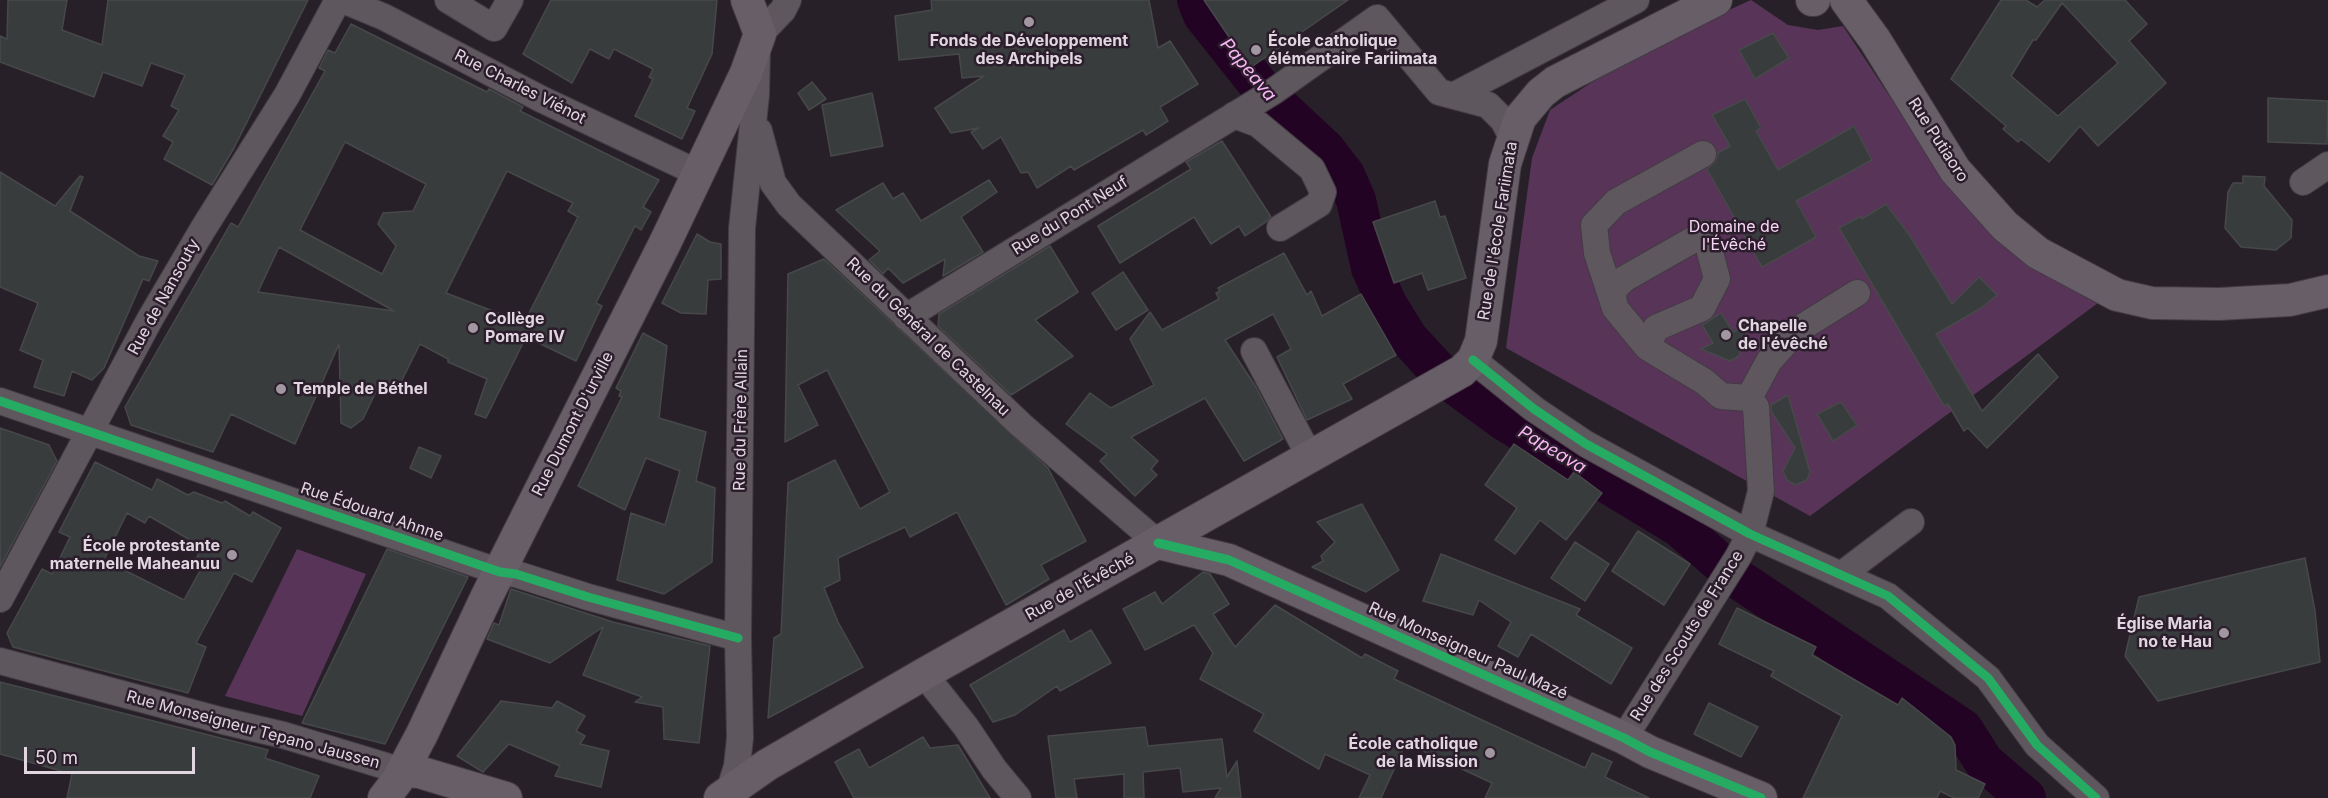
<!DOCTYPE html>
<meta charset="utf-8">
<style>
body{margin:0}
#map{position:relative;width:2328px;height:798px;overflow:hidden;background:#282028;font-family:Inter,sans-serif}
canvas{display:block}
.scale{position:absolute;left:24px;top:747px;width:171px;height:27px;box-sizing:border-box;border:3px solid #e2d7e1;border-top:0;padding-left:8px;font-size:18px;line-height:21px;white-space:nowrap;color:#e2d7e1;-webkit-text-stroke:4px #2c1d2c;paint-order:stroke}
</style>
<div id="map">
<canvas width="2328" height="798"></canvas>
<div class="scale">50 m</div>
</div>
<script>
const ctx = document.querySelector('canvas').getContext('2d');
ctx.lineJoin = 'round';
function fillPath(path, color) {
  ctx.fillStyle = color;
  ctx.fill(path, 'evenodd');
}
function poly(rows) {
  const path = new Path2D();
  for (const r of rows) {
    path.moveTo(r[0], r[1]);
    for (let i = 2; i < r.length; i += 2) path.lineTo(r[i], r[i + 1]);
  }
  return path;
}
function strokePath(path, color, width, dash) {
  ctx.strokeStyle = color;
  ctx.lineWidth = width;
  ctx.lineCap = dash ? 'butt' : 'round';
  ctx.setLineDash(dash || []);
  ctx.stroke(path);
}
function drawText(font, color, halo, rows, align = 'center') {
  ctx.font = font + ' Inter,sans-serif';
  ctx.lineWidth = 5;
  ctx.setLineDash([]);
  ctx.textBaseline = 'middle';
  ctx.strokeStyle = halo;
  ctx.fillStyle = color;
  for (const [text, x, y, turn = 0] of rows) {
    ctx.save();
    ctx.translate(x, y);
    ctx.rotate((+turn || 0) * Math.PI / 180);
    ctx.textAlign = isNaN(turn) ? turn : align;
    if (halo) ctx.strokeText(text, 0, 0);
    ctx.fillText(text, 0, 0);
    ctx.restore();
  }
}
const green = poly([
 [1751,0,1788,25,1818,30,1843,26,1952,190,2023,261,2098,303,1810,516,1506,348,1532,158,1550,110,1642,49],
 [297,549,366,574,302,716,225,696]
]);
const river = poly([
 [1197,0,1203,15,1265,93,1325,149,1345,175,1356,200,1371,268,1387,304,1408,338,1443,376,1506,422,1679,527,1741,581,1963,729,1984,762,2026,798]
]);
const building = poly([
 [8,0,67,0,62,30,102,45,108,0,308,0,234,148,212,185,164,159,173,142,163,136,179,110,171,106,185,75,151,63,142,86,103,72,94,97,0,62,0,36,7,39,8,0],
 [551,0,717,0,712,54,687,108,695,111,682,139,635,116,653,79,649,77,653,69,614,49,609,59,590,49,572,83,523,54,551,0],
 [931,0,1149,0,1158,48,1170,41,1198,84,1160,107,1168,121,1146,135,1143,130,1074,170,1071,166,1037,188,1028,172,1021,173,1001,137,983,149,971,132,979,128,951,133,935,108,984,76,962,78,959,54,899,60,895,16,932,10,931,0],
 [1204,0,1348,0,1250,68,1204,0],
 [2001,0,2026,0,2037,7,2045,0,2125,0,2147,24,2129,41,2166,83,2098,146,2080,126,2049,162,2021,139,2018,142,2003,129,2006,126,1951,79,2001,0],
 [2062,3,2118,63,2058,116,2011,76,2033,40,2036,40,2062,3],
 [351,24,487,92,489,89,523,107,520,111,659,180,643,207,651,212,641,230,635,226,596,303,602,306,576,361,526,337,486,418,475,414,487,379,448,362,448,359,420,344,398,388,382,379,363,419,351,428,341,423,339,344,295,444,231,414,213,452,131,425,125,407,231,223,238,227,325,71,319,68,328,50,335,53,351,24],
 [345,142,426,184,413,211,383,213,378,224,396,246,382,274,300,230,345,142],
 [507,171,573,203,568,211,578,217,524,323,446,293,507,171],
 [279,247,394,311,258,292,279,247],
 [1773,33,1789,58,1755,79,1739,50,1773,33],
 [812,82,826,99,809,110,798,93,812,82],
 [872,93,883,146,831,156,822,105,872,93],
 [2268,98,2328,101,2327,144,2268,142,2268,98],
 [1745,99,1761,128,1756,131,1778,170,1854,126,1872,160,1796,201,1816,237,1762,267,1707,169,1715,162,1718,153,1730,146,1712,115,1745,99],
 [1222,141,1271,217,1266,222,1245,236,1239,226,1211,244,1194,217,1120,263,1098,226,1191,169,1186,162,1222,141],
 [0,172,55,206,80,176,83,177,70,211,139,256,158,261,149,281,143,279,104,368,92,380,72,371,64,396,34,387,43,360,20,350,38,303,0,287,0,172],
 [2243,176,2265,177,2264,186,2292,220,2291,238,2276,250,2241,247,2225,228,2228,192,2233,183,2243,183,2243,176],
 [989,180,997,192,961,217,983,252,943,276,945,259,903,283,888,268,883,274,869,260,880,251,836,210,883,183,893,199,903,193,921,221,989,180],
 [1435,201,1440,217,1445,216,1466,278,1428,290,1422,273,1394,283,1373,222,1435,201],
 [1886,204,1910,236,1952,304,1979,277,1997,295,1981,308,1936,334,1982,411,2038,354,2058,377,1987,448,1968,428,1964,431,1948,404,1944,406,1839,228,1861,216,1862,219,1886,204],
 [697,234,710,242,721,244,721,279,708,280,706,314,681,313,662,303,697,234],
 [1050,246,1078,292,1035,320,1073,356,1011,395,938,326,939,314,1050,246],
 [1284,253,1307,295,1311,291,1322,316,1361,294,1396,355,1343,384,1352,399,1307,420,1277,357,1291,349,1273,314,1225,340,1256,387,1283,439,1244,461,1205,398,1131,437,1158,461,1151,469,1157,475,1135,496,1100,461,1107,454,1066,424,1090,393,1111,408,1154,385,1130,339,1150,312,1162,330,1219,299,1216,293,1220,291,1218,288,1284,253],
 [824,259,1048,468,1086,541,1041,565,1049,579,1006,605,957,512,910,537,905,527,838,558,840,580,824,588,838,622,863,667,768,718,774,638,781,634,788,483,835,460,860,509,890,492,827,370,798,385,818,425,785,442,788,274,824,259],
 [1123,272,1148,310,1116,330,1092,293,1123,272],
 [1721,313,1733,332,1748,324,1739,356,1730,361,1701,349,1713,343,1702,325,1721,313],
 [643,333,667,346,659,418,706,432,696,481,715,488,712,562,664,594,617,580,631,513,665,525,680,471,646,458,625,510,578,486,622,397,619,396,621,391,616,388,643,333],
 [1788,395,1810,472,1807,480,1795,485,1787,480,1783,471,1795,448,1771,411,1771,405,1788,395],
 [1841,402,1857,425,1833,441,1817,414,1841,402],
 [0,428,49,445,57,461,0,567,0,428],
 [1514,444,1568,480,1574,472,1602,493,1566,540,1540,520,1515,554,1495,540,1517,508,1485,485,1514,444],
 [419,447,441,456,431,478,410,468,419,447],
 [95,462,152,490,157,479,188,495,194,492,222,503,225,501,250,516,253,512,281,528,252,582,234,573,196,643,206,647,188,693,13,647,7,633,42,569,52,574,70,537,59,532,95,462],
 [127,513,145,523,149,516,202,547,194,563,202,567,184,600,104,560,127,513],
 [1362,504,1399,570,1366,592,1312,567,1323,561,1321,556,1335,542,1317,522,1362,504],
 [1638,531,1690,564,1664,605,1612,571,1638,531],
 [1575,542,1609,564,1585,601,1551,578,1575,542],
 [387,549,468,577,385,744,302,723,387,549],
 [1441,554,1580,609,1576,615,1632,648,1611,684,1531,634,1518,657,1498,646,1511,622,1479,600,1473,615,1423,601,1441,554],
 [2305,558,2315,611,2320,662,2158,701,2125,656,2139,597,2305,558],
 [1203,572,1210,574,1229,604,1213,614,1235,647,1275,605,1362,658,1365,654,1398,671,1394,679,1585,768,1592,753,1612,762,1605,777,1649,798,1485,798,1492,783,1406,743,1381,798,1359,798,1370,775,1325,754,1319,769,1254,731,1264,714,1200,679,1213,653,1194,625,1145,650,1123,609,1155,592,1162,604,1203,572],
 [511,589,613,622,710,646,699,743,664,739,663,707,635,702,642,697,583,675,603,627,550,663,487,639,494,623,499,625,511,589],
 [1737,608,1816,647,1812,655,1898,705,1902,698,1951,737,1955,745,1956,770,1985,784,1978,798,1954,798,1940,791,1937,798,1803,798,1842,716,1771,676,1774,671,1719,644,1737,608],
 [1064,630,1070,642,1091,630,1111,663,1060,691,1057,686,1015,715,993,722,970,685,1064,630],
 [0,682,268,750,265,758,319,776,310,798,67,798,72,774,0,754,0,682],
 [501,701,552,708,557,701,585,716,576,731,585,736,580,744,609,751,601,787,555,776,560,766,509,744,483,772,457,756,501,701],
 [1709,703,1758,727,1741,757,1694,734,1709,703],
 [1145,727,1148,746,1222,739,1227,777,1237,761,1241,798,1215,798,1221,788,1183,792,1180,768,1143,772,1144,798,1124,798,1124,774,1074,779,1077,798,1056,798,1048,736,1145,727],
 [923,737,930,748,958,745,990,798,854,798,835,762,859,749,869,768,923,737]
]);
const minor = poly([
 [343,0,384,17,541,99,698,173],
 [448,0,494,28,510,0],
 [760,34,783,10,788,0],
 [1455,95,1636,0],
 [1234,115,1258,124,1312,169,1323,192,1319,204,1280,228],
 [759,131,773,183,789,205,1021,425,1158,543],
 [2303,182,2328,165],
 [1615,308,1612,291,1624,279,1705,233,1717,279,1702,308,1656,328,1647,347],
 [906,317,1274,91,1377,18,1439,92,1488,105,1503,120,1512,137],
 [1254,351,1310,457],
 [1473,360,1534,409,1586,444,1750,534,1888,596,1988,678,2037,745,2096,798],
 [1749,398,1769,361,1796,331,1857,293],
 [0,401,500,572,516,574,588,597,738,638],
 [1841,575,1911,522],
 [0,599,150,319,203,229,287,95,338,0],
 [0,661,223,721,283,735,402,771],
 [924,674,966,727,994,769,1018,798],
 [1624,738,1738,557,1750,534,1761,491,1756,407,1749,398,1721,396,1705,382,1647,347,1615,308,1597,253,1594,225,1616,202,1703,154],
 [731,798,729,792,737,766,740,738,738,638,742,228,756,95,757,53]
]);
const major = poly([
 [1812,0,1814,0],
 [1846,0,1875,40,1955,170,2005,226,2038,253,2117,295,2152,303,2219,304,2290,300,2328,291],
 [1158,543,1229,560,1624,738,1650,752,1761,798],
 [402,771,419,772,506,798],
 [384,798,397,781,422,734,486,598,665,243,746,73,760,34,747,0],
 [720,798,767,765,924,674,1462,371,1473,360,1481,341,1505,164,1520,118,1541,93,1555,82,1716,0]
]);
const cycleway = poly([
 [1473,360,1534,409,1586,444,1750,534,1888,596,1988,678,2037,745,2096,798],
 [0,401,500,572,516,574,588,597,738,638],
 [1158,543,1229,560,1624,738,1650,752,1761,798]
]);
const markers = [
 [1029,22,6,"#a197a0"],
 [1256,50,6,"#a197a0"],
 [473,328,6,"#a197a0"],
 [1726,335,6,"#a197a0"],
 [281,389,6,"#a197a0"],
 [232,555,6,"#a197a0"],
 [2224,633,6,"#a197a0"],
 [1490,753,6,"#a197a0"]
];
const poiNames = [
 ["Fonds de Développement",1029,41,"center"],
 ["des Archipels",1029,59,"center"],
 ["École catholique",1268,41],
 ["élémentaire Fariimata",1268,59],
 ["Collège",485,319],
 ["Pomare IV",485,337],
 ["Chapelle",1738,326],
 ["de l'évêché",1738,344],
 ["Temple de Béthel",293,389],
 ["École protestante",220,546,"right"],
 ["maternelle Maheanuu",220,564,"right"],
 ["Église Maria",2212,624,"right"],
 ["no te Hau",2212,642,"right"],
 ["École catholique",1478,744,"right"],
 ["de la Mission",1478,762,"right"]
];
const streetNames = [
 ["Rue Charles Viénot",520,87,27],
 ["Rue Putiaoro",1938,140,57],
 ["Rue du Pont Neuf",1070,216,-32],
 ["Rue de l'école Fariimata",1498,231,-81],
 ["Rue de Nansouty",164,297,-61],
 ["Rue du Général de Castelnau",928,337,44],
 ["Rue du Frère Allain",741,420,-89],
 ["Rue Dumont D'urville",573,424,-63],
 ["Rue Édouard Ahnne",372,512,19],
 ["Rue de l'Évêché",1080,587,-29],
 ["Rue des Scouts de France",1687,636,-58],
 ["Rue Monseigneur Paul Mazé",1468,651,24],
 ["Rue Monseigneur Tepano Jaussen",253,730,15]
];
const parkNames = [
 ["Domaine de",1734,227],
 ["l'Évêché",1734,245]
];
const waterNames = [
 ["Papeava",1248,70,50],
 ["Papeava",1552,450,31]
];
fillPath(green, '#583458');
strokePath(river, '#230324', 40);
fillPath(building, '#393c3d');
strokePath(building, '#474849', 1.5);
strokePath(minor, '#433b43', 28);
strokePath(major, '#433b43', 34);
strokePath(minor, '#5e575e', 26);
strokePath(major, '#685e68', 32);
strokePath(cycleway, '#26ab63', 9);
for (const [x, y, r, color] of markers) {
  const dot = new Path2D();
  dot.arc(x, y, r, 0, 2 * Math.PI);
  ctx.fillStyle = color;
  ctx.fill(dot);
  strokePath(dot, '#2c1d2c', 2);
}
drawText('bold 16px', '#e2d7e1', '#2c1d2c', poiNames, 'left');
drawText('16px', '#e2d7e1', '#2c1d2c', streetNames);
drawText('16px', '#f8d7f6', '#2c1d2c', parkNames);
drawText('italic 18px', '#f9b8f6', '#2c1d2c', waterNames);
</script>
